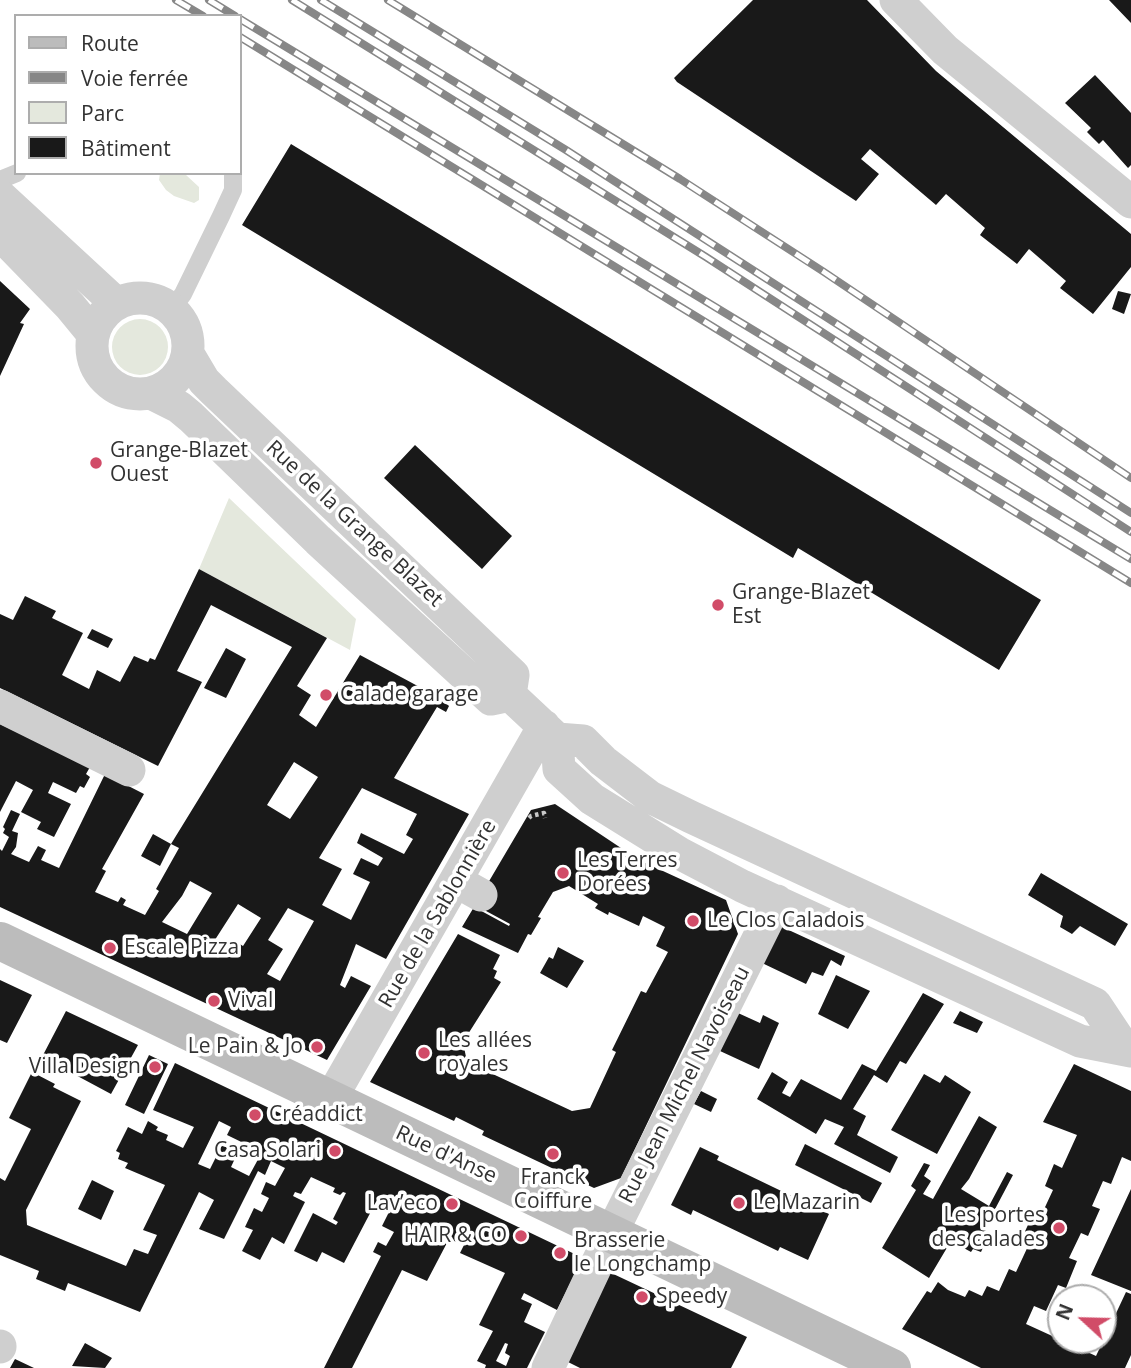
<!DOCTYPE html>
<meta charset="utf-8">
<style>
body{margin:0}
#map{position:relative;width:1131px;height:1368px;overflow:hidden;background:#fff;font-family:"Open Sans",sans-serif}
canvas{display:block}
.legend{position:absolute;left:14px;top:14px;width:228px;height:161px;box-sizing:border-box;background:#fff;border:2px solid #adadad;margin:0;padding:9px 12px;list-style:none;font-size:21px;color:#323232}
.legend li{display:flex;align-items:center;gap:14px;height:35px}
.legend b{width:35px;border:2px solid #adadad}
.north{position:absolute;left:1047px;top:1284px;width:70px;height:70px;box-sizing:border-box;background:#fff;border:2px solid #adadad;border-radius:50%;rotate:292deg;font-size:19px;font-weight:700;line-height:28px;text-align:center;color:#323232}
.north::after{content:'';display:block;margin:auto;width:24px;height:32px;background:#d14c68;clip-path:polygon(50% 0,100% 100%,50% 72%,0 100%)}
</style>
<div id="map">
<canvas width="1131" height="1368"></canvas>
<ul class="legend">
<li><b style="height:9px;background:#bcbcbc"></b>Route</li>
<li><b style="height:9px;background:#878787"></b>Voie ferrée</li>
<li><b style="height:19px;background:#e4e8dd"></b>Parc</li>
<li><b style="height:19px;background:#191919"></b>Bâtiment</li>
</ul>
<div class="north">N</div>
</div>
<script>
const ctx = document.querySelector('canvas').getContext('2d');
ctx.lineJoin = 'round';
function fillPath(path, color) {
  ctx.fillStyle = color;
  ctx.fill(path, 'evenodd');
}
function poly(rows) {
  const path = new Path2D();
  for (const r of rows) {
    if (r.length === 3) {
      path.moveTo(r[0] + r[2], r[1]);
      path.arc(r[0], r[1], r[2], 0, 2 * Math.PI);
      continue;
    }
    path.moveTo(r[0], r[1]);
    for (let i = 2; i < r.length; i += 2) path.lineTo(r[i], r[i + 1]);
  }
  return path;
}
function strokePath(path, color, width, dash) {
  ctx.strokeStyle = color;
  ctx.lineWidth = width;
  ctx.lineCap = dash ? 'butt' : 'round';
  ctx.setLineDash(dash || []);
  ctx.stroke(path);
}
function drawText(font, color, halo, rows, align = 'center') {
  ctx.font = font + ' "Open Sans",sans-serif';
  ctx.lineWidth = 7;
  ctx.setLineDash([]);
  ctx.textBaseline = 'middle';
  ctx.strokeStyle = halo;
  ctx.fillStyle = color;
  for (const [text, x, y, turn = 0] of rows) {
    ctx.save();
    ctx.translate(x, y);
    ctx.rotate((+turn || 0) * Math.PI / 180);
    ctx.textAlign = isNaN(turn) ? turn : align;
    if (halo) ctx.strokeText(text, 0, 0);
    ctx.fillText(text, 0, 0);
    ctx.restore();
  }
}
const green = poly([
 [160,173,186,175,199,187,199,200,194,203,174,196,166,190,159,180],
 [140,347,28],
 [229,498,356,619,350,650,199,569]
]);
const building = poly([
 [753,0,867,0,936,71,1131,234,1131,267,1093,314,1060,288,1066,281,1029,249,1017,264,980,235,985,228,946,194,936,205,870,149,861,159,879,174,856,201,677,82,674,78],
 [1109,0,1131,0,1131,23],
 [1095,75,1131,113,1131,165,1128,168,1103,140,1099,144,1087,132,1091,128,1065,103],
 [291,144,1041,600,999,670,798,548,793,558,242,225],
 [0,281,30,309,20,323,24,324,0,376],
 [1118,291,1131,294,1124,314,1112,309],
 [415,445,512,536,482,569,384,478],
 [199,569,327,638,297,686,311,695,299,715,316,727,360,655,440,698,449,706,446,712,437,707,394,778,469,814,386,959,356,944,340,985,345,988,351,976,371,986,327,1060,0,907,0,849,2,851,9,837,3,833,5,829,3,827,11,810,20,814,12,831,18,833,16,847,11,854,29,862,38,846,46,850,41,860,59,868,105,774,144,794,102,869,106,871,95,892,118,902,121,897,126,900,123,905,145,915,159,891,156,889,179,848,171,844,292,647,211,605,177,671,202,682,158,766,0,688,0,614,13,620,25,596,56,611,52,618,83,633,62,675,89,689,97,670,120,682,134,656,148,662,150,658,155,660],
 [294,762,318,777,290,819,267,805],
 [362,788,417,814,406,835,413,839,404,854,361,833,357,843,383,858,378,866,361,858,353,874,370,882,351,920,322,905,342,869,319,858],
 [190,881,212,893,187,934,162,922,182,896],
 [238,904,261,918,243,946,235,941,225,953,211,946],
 [288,908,314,921,280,981,267,974,283,949,268,940],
 [92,629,113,639,108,648,87,638],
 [226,648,246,659,226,698,204,688],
 [0,724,90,767,86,774,90,777,84,788,80,786,76,793,53,782,48,793,71,804,54,837,37,829,41,822,21,812,33,790,16,781,0,812],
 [555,804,639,860,726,900,738,934,621,1178,594,1188,482,1135,484,1131,456,1117,454,1121,370,1082,458,934,500,955,493,969,497,971,494,978,501,982,463,1042,467,1062,572,1111,590,1108,616,1052,612,1050,641,991,646,993,668,952,656,946,665,927,643,916,639,926,609,912,608,915,595,908,598,904,569,886,553,892,538,917,541,918,531,935,528,934,518,953,462,927,474,907,509,926,510,924,475,905,531,810],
 [153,834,171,844,160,866,141,856],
 [1041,873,1128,924,1115,946,1080,926,1072,934,1060,927,1063,916,1028,895],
 [780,926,845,956,841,966,831,960,823,976,812,972,806,984,762,963],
 [558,947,584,961,567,988,540,973,549,957,553,959],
 [836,975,870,991,848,1029,818,1014],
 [0,980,32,995,7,1043,0,1040],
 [923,993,944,1004,906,1064,900,1061,887,1083,874,1075,853,1109,866,1116,857,1135,898,1157,890,1173,834,1144,844,1127,825,1119,816,1134,757,1099,772,1072,788,1082,782,1093,790,1097,801,1079,841,1100,862,1064,876,1071],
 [66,1011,138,1045,111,1094,42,1057],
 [960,1011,983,1022,977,1033,953,1023],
 [738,1013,760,1023,763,1015,779,1023,759,1069,720,1051],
 [149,1055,168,1064,144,1114,125,1105],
 [175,1063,583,1258,557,1310,524,1293,521,1299,532,1304,524,1322,545,1332,527,1368,485,1368,486,1365,477,1361,493,1331,479,1325,505,1273,460,1253,464,1245,449,1239,427,1281,402,1270,352,1368,324,1368,381,1256,373,1252,378,1242,386,1246,394,1232,382,1226,392,1206,378,1198,344,1263,322,1252,317,1262,294,1251,313,1213,336,1225,338,1222,333,1219,346,1193,343,1192,340,1195,333,1192,335,1188,311,1177,301,1194,295,1192,293,1196,305,1202,284,1244,272,1237,260,1260,242,1251,253,1230,245,1227,254,1208,262,1212,269,1198,261,1194,266,1182,275,1186,285,1168,271,1161,265,1175,258,1171,224,1239,199,1229,214,1200,199,1192,140,1312,68,1283,65,1291,36,1279,39,1271,0,1255,0,1178,5,1181,31,1129,9,1118,32,1072,55,1084,53,1087,81,1101,26,1210,27,1225,126,1266,134,1249,148,1254,157,1235,143,1230,165,1185,125,1168,128,1163,118,1159,120,1153,116,1151,128,1127,142,1134,148,1121,158,1127,156,1130,168,1135,166,1140,183,1148,194,1127,153,1110],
 [219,1121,231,1127,227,1135,262,1152,249,1176,231,1167,238,1152,222,1145,210,1169,198,1164],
 [505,1343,508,1344,505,1353,510,1356,506,1366,496,1361],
 [1074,1064,1131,1091,1131,1161,1122,1157,1111,1184,1103,1181,1092,1206,1100,1209,1088,1236,1081,1233,1069,1258,1077,1261,1066,1288,1058,1285,1046,1311,1034,1306,1026,1324,1096,1356,1126,1292,1131,1294,1131,1355,1125,1368,981,1368,902,1329,927,1291,931,1293,938,1282,948,1290,965,1297,969,1290,982,1296,987,1286,999,1291,1009,1269,1016,1272,1030,1242,1022,1238,1032,1216,1039,1220,1053,1190,1045,1186,1054,1164,1062,1168,1077,1135,1043,1122],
 [924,1074,940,1083,945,1075,971,1092,937,1154,891,1130],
 [701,1091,717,1099,711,1112,694,1104],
 [979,1116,997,1127,969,1179,961,1189,989,1206,1007,1172,1013,1175,984,1230,1003,1238,998,1247,986,1241,981,1252,973,1249,971,1252,951,1241,929,1278,882,1248,916,1190,911,1186,924,1163,930,1165,924,1176,931,1181,923,1194,933,1199],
 [805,1144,882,1183,871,1203,795,1165],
 [700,1147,719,1156,717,1160,829,1214,808,1260,780,1247,778,1251,693,1210,691,1215,671,1205],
 [92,1180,114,1191,101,1220,78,1209],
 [1131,1189,1131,1291,1091,1275],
 [607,1271,747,1337,731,1368,580,1368,562,1359],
 [85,1343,112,1358,105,1368,72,1366],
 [15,1359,34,1368,10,1368]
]);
const path = poly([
 [529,818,531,816,544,813,545,818]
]);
const service = poly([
 [0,180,17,173],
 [171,310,183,294,221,216,233,190,233,173]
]);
const minor = poly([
 [896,0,945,50,1131,202],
 [0,196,117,304],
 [0,234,70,306,93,334],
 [140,346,48],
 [188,354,204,381,214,391,513,675,510,695],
 [151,393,179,407,191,417,318,540,491,699,510,695],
 [510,695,557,739,559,769,592,799,679,853,742,886,1080,1041,1131,1051],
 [0,706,129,770],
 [557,739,583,741,603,761,650,797,691,817,1095,1004,1125,1049],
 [456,881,481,895],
 [330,1100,544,726],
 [0,1347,0,1346],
 [548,1368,612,1232,777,901]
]);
const secondary = poly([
 [0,941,892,1368]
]);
const rail = poly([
 [176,0,203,16],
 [209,0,235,16],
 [292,0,706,257,1131,532],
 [321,0,566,150,1131,513],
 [388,0,680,179,824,272,1131,478],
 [240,19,1131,559],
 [240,37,1131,583]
]);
const markers = [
 [96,463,7,"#d14c68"],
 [718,605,7,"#d14c68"],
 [326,695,7,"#d14c68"],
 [563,873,7,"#d14c68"],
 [693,921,7,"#d14c68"],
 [110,948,7,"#d14c68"],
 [214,1001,7,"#d14c68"],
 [317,1047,7,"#d14c68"],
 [424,1053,7,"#d14c68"],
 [155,1067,7,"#d14c68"],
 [255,1115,7,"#d14c68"],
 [335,1151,7,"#d14c68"],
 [553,1154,7,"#d14c68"],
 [739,1203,7,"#d14c68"],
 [452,1204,7,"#d14c68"],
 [1059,1228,7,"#d14c68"],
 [521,1236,7,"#d14c68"],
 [560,1253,7,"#d14c68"],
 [642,1297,7,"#d14c68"]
];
const poiNames = [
 ["Grange-Blazet",110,451],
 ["Ouest",110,475],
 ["Grange-Blazet",732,593],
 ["Est",732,617],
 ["Calade garage",340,695],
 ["Les Terres",577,861],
 ["Dorées",577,885],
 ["Le Clos Caladois",707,921],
 ["Escale Pizza",124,948],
 ["Vival",228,1001],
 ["Les allées",438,1041],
 ["royales",438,1065],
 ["Le Pain & Jo",303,1047,"right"],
 ["Villa Design",141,1067,"right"],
 ["Créaddict",269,1115],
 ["Casa Solari",321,1151,"right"],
 ["Franck",553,1178,"center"],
 ["Coiffure",553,1202,"center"],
 ["Le Mazarin",753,1203],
 ["Lav’eco",438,1204,"right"],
 ["Les portes",1045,1216,"right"],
 ["des calades",1045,1240,"right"],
 ["HAIR & CO",507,1236,"right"],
 ["Brasserie",574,1241],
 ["le Longchamp",574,1265],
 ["Speedy",656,1297]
];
const streetNames = [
 ["Rue de la Grange Blazet",354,524,43],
 ["Rue de la Sablonnière",438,914,-60],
 ["Rue Jean Michel Navoiseau",685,1085,-63],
 ["Rue d'Anse",446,1155,25]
];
fillPath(green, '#e4e8dd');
fillPath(building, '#191919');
strokePath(path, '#c9c9c9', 4.5, [3.5, 3.5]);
strokePath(service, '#cfcfcf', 18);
strokePath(minor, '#cfcfcf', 33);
strokePath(secondary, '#bcbcbc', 38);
strokePath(rail, '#878787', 8);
strokePath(rail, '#fff', 5, [16]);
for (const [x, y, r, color] of markers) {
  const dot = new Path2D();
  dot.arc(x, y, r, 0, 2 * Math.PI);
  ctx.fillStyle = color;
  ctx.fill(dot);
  strokePath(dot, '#fff', 2.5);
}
drawText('21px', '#323232', '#fff', poiNames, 'left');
drawText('21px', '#323232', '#fff', streetNames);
</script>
